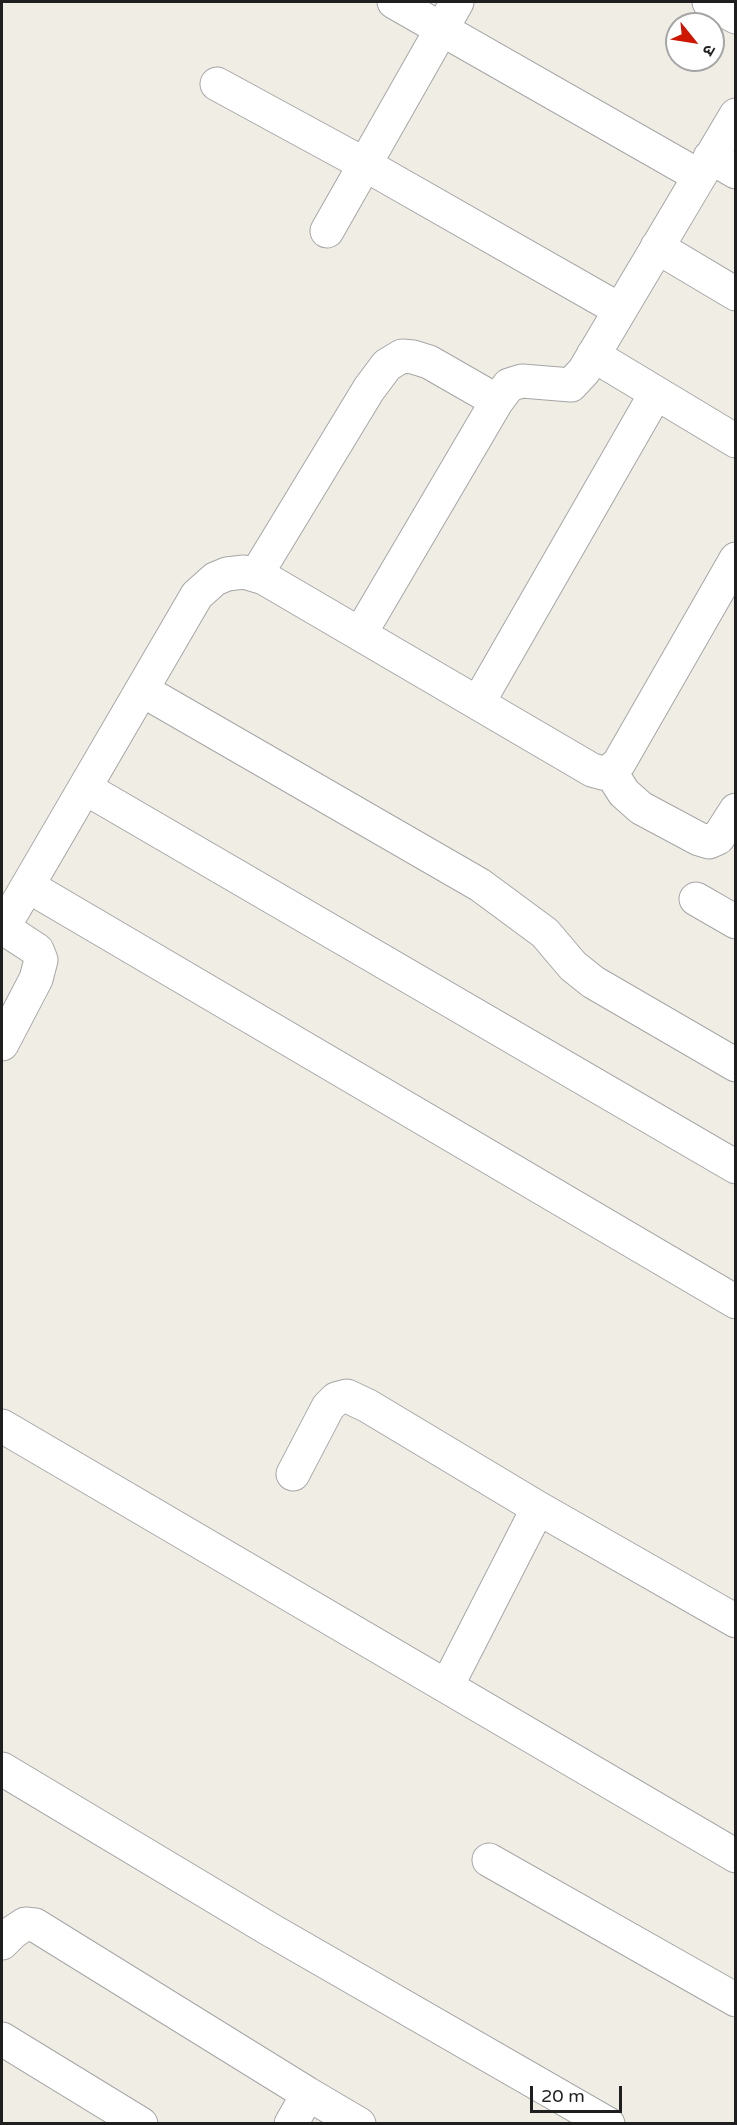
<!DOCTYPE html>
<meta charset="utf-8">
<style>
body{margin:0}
#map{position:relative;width:737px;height:2125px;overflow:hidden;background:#f0ede5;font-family:"Varela Round","Noto Sans Devanagari",sans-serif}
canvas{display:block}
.frame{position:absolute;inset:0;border:3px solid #1f1f1f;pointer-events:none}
.north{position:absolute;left:665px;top:12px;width:60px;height:60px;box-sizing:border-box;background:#fff;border:2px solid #a5a5a5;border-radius:50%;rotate:120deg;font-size:16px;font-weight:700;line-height:24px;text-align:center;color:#1f1f1f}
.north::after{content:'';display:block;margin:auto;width:21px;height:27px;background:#ce1600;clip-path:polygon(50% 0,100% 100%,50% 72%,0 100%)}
.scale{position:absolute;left:530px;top:2086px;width:92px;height:27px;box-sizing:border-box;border:3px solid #1f1f1f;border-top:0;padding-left:8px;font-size:18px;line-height:21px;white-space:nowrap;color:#1f1f1f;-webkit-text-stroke:4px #fff;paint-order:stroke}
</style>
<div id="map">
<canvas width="737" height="2125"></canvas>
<div class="frame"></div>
<div class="north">उ</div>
<div class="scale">20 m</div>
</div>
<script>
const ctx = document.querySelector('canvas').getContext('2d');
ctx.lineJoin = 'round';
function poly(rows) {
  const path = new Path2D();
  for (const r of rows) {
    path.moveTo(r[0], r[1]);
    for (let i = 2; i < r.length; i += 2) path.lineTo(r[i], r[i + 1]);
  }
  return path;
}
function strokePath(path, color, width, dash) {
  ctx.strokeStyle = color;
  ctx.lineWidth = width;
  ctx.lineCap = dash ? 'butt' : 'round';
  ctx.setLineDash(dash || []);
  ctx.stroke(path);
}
const minor = poly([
 [394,2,699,176],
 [709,2,736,17],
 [217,84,364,164,620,310],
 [710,157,736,172],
 [327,231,457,2],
 [657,247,736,294],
 [593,355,736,441],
 [256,575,369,389,387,365,402,356,413,357,429,362,497,401],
 [360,634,497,401,509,385,522,381,571,385,584,371,736,115],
 [142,690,480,885,545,933,573,966,593,982,736,1065],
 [478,703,656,393],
 [610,771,624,793,641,808,699,839,709,842,718,838,736,810],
 [85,788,736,1167],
 [28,886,736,1302],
 [696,899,736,922],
 [2,927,37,950,41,960,36,979,2,1044],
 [3,928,197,595,215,579,227,574,244,572,264,578,592,770,603,773,610,771,619,763,736,559],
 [2,1426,736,1856],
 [293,1474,328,1407,336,1399,347,1396,368,1406,538,1508,736,1621],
 [447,1686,538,1508],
 [2,1769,269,1929,608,2124],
 [489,1860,736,2000],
 [2,1943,13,1932,25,1924,35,1925,308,2094,359,2124],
 [2,2039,141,2124],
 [291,2124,308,2094]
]);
strokePath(minor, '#a6a6a6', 35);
strokePath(minor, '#fff', 33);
</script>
